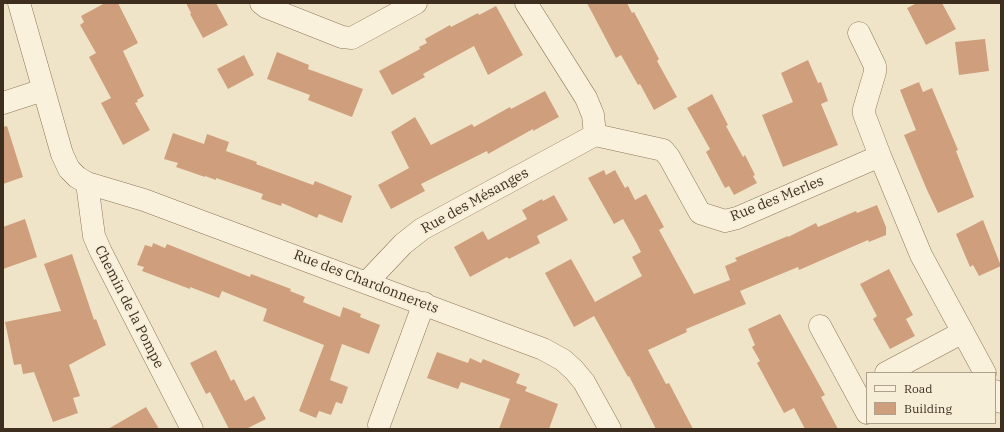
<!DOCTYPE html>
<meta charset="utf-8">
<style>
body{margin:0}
#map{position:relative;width:1004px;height:432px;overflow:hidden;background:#f0e4c8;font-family:"IBM Plex Serif",serif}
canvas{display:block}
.frame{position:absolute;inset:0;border:4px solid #3d2e20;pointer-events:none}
.legend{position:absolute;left:866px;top:372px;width:130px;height:52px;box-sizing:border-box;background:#f7eed8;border:1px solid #ada18e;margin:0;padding:5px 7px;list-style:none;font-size:12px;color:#3d2e20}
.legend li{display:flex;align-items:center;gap:8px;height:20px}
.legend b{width:20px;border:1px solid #ada18e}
</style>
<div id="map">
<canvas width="1004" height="432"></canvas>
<div class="frame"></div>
<ul class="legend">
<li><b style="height:5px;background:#faf1dc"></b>Road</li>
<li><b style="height:11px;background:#cf9f7d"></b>Building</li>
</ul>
</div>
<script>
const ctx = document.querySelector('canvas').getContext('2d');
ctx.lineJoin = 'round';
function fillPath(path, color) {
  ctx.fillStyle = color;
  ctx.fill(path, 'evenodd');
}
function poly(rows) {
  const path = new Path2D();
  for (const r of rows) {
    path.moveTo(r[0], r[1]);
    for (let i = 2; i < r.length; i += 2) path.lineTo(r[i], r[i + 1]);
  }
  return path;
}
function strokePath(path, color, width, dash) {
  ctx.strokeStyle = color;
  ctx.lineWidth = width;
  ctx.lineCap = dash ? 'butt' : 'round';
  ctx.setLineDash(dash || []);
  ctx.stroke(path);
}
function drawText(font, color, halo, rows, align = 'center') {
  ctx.font = font + ' "IBM Plex Serif",serif';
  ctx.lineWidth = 4;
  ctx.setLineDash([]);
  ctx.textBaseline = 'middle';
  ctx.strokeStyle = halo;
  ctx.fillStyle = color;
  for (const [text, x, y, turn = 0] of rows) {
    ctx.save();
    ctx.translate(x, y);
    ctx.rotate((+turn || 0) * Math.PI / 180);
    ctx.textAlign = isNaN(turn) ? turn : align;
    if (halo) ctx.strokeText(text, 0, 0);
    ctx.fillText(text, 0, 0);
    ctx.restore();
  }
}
const building = poly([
 [105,3,118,3,138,43,123,51,144,96,137,100,138,102,135,103,150,130,123,145,101,103,111,98,89,57,96,53,80,25,84,22,81,16],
 [186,3,216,3,228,25,203,38,190,14,191,13],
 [587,3,627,3,632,13,634,12,659,59,657,61,677,97,654,110,640,84,638,85,621,55,616,58],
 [917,3,942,3,956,29,926,45,907,8],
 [496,6,523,55,488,75,474,46,423,74,425,77,392,95,379,71,420,49,419,47,427,43,425,39,450,25,451,27,478,13,479,15],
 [985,39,989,71,959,75,955,42],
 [277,52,309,65,308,69,363,89,352,117,308,100,310,95,267,79],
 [244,55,254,75,228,89,217,69],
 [808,60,818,83,821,82,828,101,821,104,838,145,783,167,762,115,793,102,781,73],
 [919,82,923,92,932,88,958,150,956,151,974,197,938,213,927,190,904,135,916,130,900,90],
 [545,91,559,117,533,131,533,129,488,154,487,151,421,184,425,191,391,209,378,185,409,168,391,132,415,117,431,145,472,124,474,127,510,107,511,109],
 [712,94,728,125,726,126,743,157,745,155,755,175,753,176,757,183,734,195,729,186,725,188,706,152,710,149,687,108],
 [7,126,23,177,3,184,3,127],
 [173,133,204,144,207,134,229,142,226,151,257,162,256,164,313,185,315,181,352,196,342,223,319,214,317,218,282,203,281,206,261,199,263,194,216,178,216,180,205,176,205,177,176,167,178,163,164,159],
 [604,170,606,175,615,170,625,188,628,186,635,200,646,194,664,227,659,230,694,294,730,280,725,266,737,261,735,258,788,236,788,237,816,223,818,227,856,211,857,213,877,205,886,227,886,235,869,242,868,240,799,270,798,267,740,291,746,304,686,329,687,332,648,350,666,384,669,383,693,429,656,429,629,376,628,377,594,316,574,327,545,273,571,259,595,302,642,276,632,257,641,252,636,242,623,219,614,224,588,178],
 [554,195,568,220,537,236,540,243,509,259,507,257,470,277,454,247,483,231,488,240,527,219,522,210,542,199,543,201],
 [25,219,37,257,3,269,3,227],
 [983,220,1001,266,979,276,973,265,970,267,956,234],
 [153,243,165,248,167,244,250,277,251,274,291,289,290,291,305,297,303,302,340,317,343,307,361,314,360,317,380,325,369,354,342,344,330,380,348,387,342,404,336,402,331,415,319,411,316,418,299,411,324,345,263,321,267,309,222,291,219,298,190,287,190,289,142,271,144,267,137,265,145,245,152,247],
 [72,254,94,320,96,319,106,345,69,365,80,396,73,398,78,413,53,422,34,372,23,374,21,364,14,365,5,322,61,311,44,264],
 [889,269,913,315,906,319,915,336,890,349,873,319,877,316,860,284],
 [780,314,825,395,821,397,838,429,805,429,794,408,784,413,757,363,760,361,752,347,755,345,748,329],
 [216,350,231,381,234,379,245,401,254,396,266,419,246,429,229,429,210,392,206,394,190,363],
 [437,352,468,363,470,358,481,363,483,359,520,374,516,383,527,387,525,391,558,404,549,429,499,429,510,399,461,382,458,389,427,378],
 [146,407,159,429,108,429]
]);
const minor = poly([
 [19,3,62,154,69,169,77,177,87,183,144,200,543,349,563,360,574,370,584,382,610,429],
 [261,3,266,7,342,37,352,38,416,3],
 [526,3,586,98,593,115,595,135,663,150,669,157,700,213,725,221,737,218,880,156,921,255,985,373],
 [859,33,875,66,875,72,864,109,864,114,880,156],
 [3,103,43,90],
 [87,183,94,236,101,252,192,429],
 [367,282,403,244,422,229,595,135],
 [820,326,867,413],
 [886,373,963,332],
 [995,391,1001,402],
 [379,425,424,303]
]);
const streetNames = [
 ["Rue des Merles",777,199,-22],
 ["Rue des Mésanges",475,201,-29],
 ["Rue des Chardonnerets",366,282,21],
 ["Chemin de la Pompe",129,307,63]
];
fillPath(building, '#cf9f7d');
strokePath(minor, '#8d765c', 23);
strokePath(minor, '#faf1dc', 22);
drawText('14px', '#3d2e20', '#f7eed8', streetNames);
</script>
